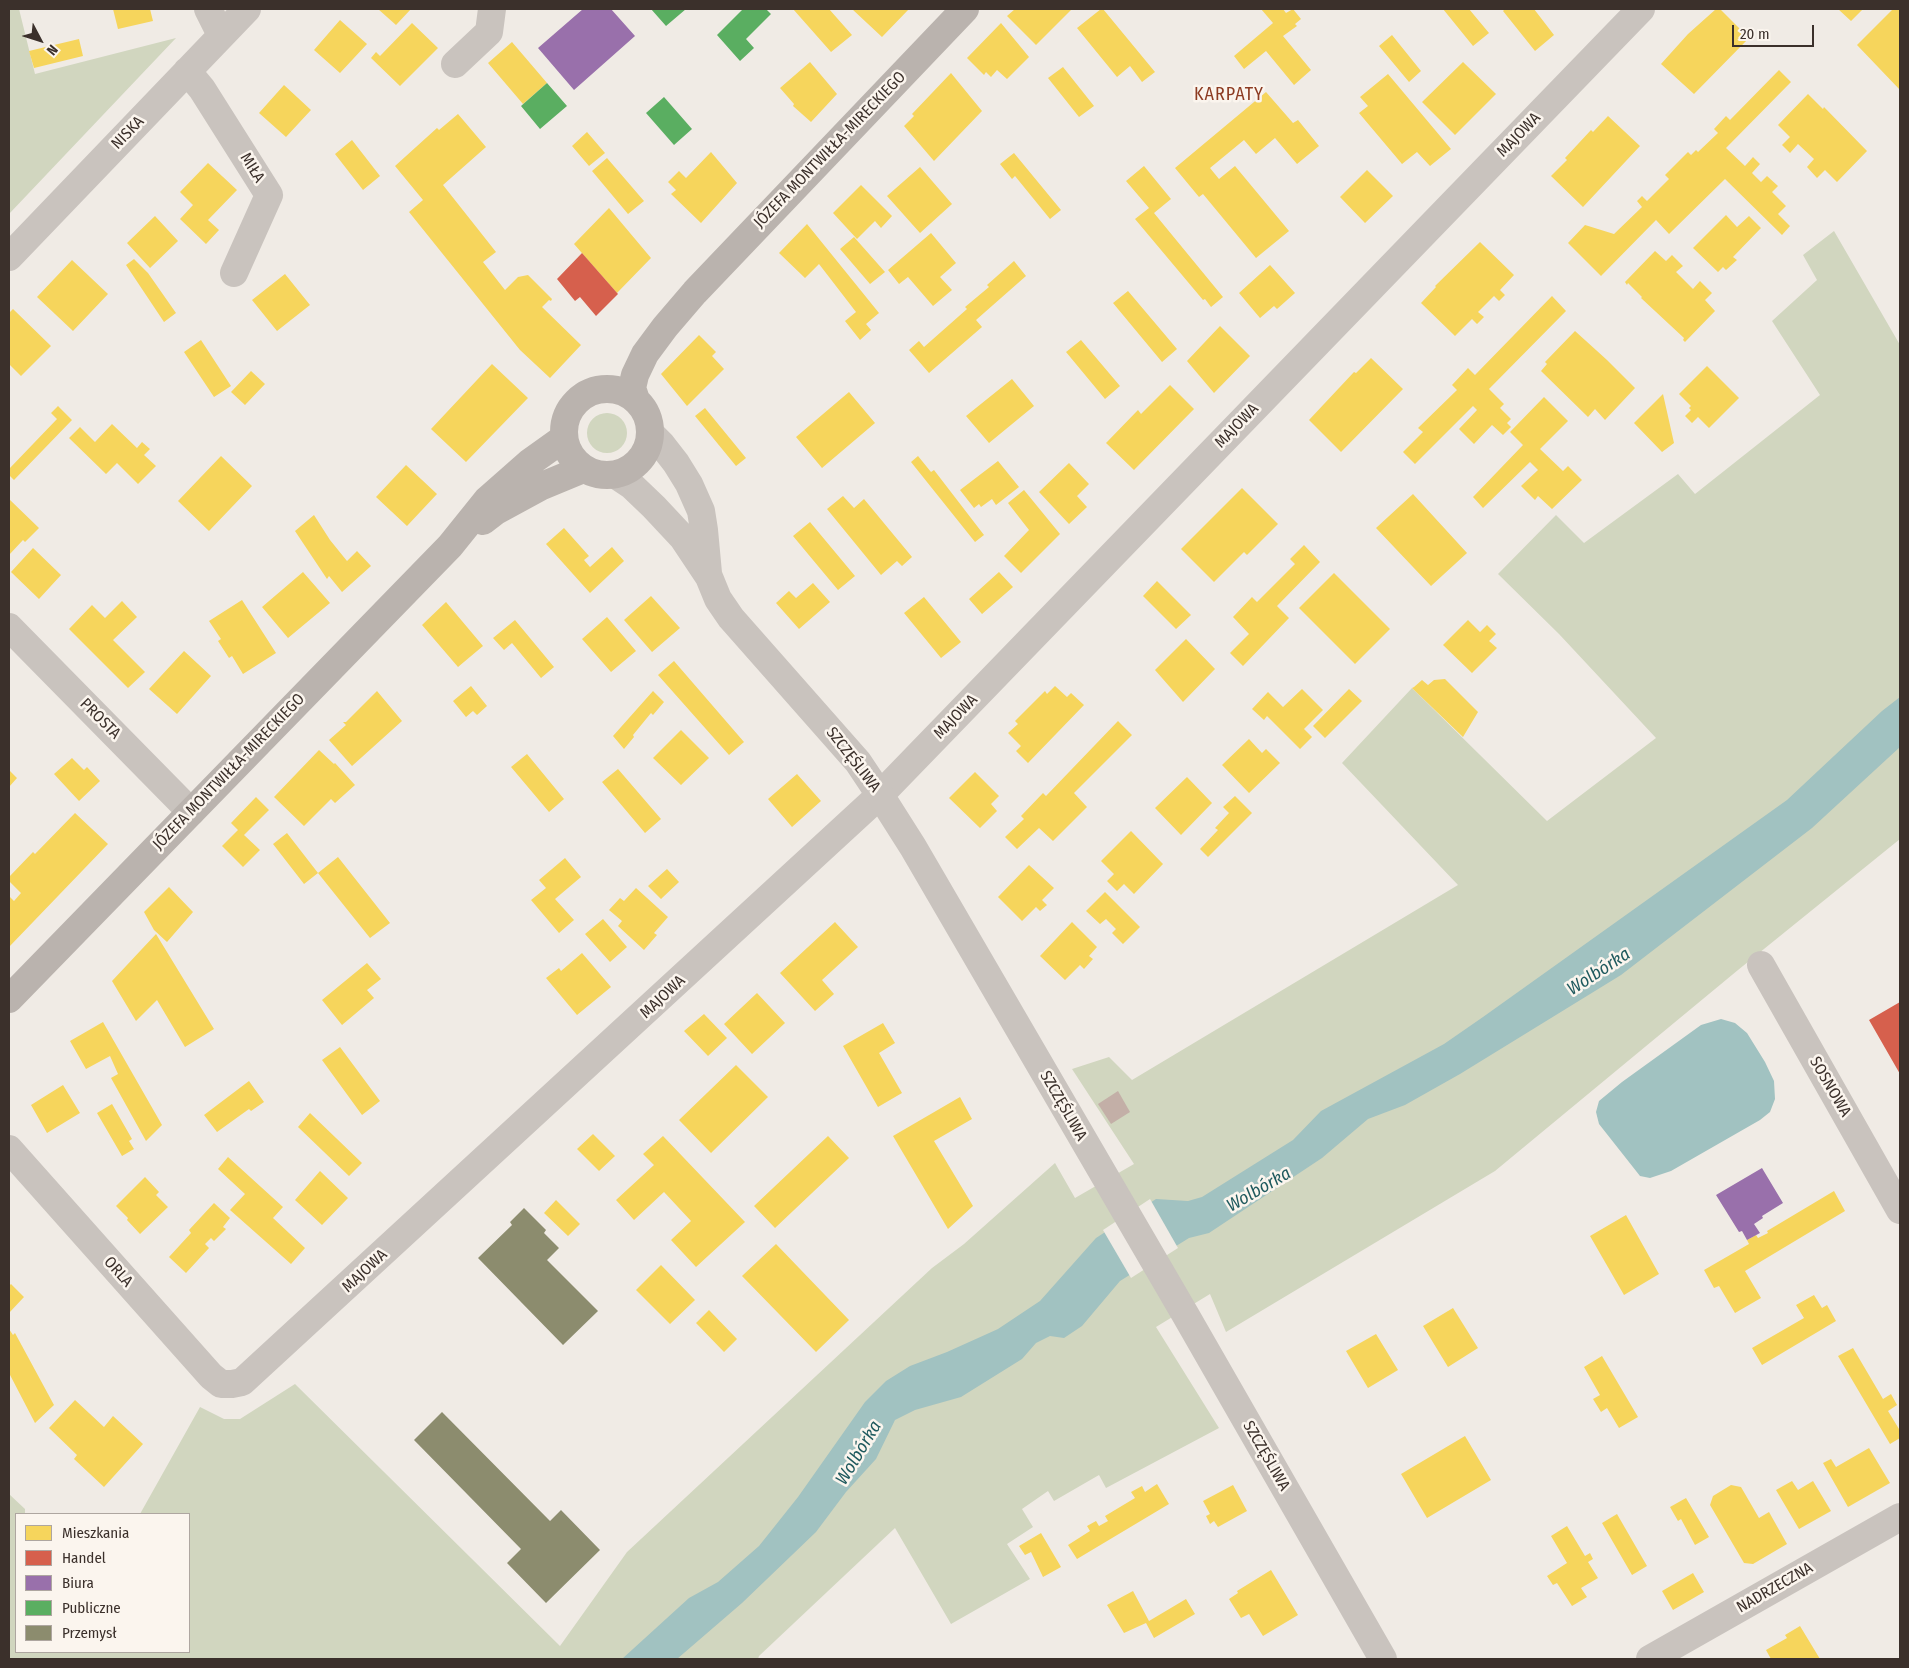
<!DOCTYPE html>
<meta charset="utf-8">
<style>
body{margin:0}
#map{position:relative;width:1909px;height:1668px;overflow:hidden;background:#f0ebe5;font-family:"Fira Sans Condensed",sans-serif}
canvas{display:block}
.frame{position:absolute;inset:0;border:10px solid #3b302b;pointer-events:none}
.legend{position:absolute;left:15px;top:1513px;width:175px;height:140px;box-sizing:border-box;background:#fbf5ee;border:1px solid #aea6a0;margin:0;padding:6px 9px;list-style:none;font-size:15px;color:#3b302b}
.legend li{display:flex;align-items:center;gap:10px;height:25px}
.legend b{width:25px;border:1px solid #aea6a0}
.north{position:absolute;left:15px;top:15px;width:50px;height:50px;-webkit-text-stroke:4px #fbf5ee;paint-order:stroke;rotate:130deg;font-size:14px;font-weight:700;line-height:20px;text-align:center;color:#3b302b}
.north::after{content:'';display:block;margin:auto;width:18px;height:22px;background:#3b302b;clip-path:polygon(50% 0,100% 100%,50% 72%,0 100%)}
.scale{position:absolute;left:1732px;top:25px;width:82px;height:22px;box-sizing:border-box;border:2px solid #3b302b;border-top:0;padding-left:6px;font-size:15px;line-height:18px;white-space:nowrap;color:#3b302b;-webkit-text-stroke:4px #fbf5ee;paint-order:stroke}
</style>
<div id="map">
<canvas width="1909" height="1668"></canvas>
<div class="frame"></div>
<ul class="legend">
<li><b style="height:14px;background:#f6d55c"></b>Mieszkania</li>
<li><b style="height:14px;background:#d6604d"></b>Handel</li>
<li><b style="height:14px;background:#9970ab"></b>Biura</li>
<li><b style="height:14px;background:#5aae61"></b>Publiczne</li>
<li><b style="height:14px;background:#8c8c6e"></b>Przemysł</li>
</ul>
<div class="north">N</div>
<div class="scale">20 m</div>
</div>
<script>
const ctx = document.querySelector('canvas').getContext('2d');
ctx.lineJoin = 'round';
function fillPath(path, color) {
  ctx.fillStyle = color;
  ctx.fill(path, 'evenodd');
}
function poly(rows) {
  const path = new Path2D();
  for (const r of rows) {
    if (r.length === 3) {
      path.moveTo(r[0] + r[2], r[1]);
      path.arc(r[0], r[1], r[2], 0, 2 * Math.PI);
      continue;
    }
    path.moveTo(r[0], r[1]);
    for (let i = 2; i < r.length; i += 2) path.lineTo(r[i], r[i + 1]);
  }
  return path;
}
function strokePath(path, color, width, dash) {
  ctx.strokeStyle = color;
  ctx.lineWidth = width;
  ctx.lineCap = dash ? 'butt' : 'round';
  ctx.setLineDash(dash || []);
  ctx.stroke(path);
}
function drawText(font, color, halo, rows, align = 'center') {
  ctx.font = font + ' "Fira Sans Condensed",sans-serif';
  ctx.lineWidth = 5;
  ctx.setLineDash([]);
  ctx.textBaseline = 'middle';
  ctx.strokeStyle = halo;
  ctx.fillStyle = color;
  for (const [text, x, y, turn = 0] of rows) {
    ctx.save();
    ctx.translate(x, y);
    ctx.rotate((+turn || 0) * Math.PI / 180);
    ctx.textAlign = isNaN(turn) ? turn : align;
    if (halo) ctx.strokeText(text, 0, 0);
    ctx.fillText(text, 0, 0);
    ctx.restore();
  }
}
const green = poly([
 [9,9,19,9,35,74,176,38,9,214],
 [1834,231,1900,345,1900,839,1738,970,1495,1171,1226,1332,1210,1294,1156,1327,1219,1428,1106,1488,1099,1475,1054,1501,1048,1491,1022,1509,1033,1527,1007,1544,1030,1579,951,1624,895,1528,759,1656,758,1659,9,1659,9,1494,25,1509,25,1514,16,1514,16,1652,189,1652,189,1514,140,1514,200,1407,224,1419,240,1419,295,1384,560,1646,627,1552,932,1268,964,1244,1055,1163,1075,1198,1134,1164,1072,1069,1109,1057,1132,1080,1458,885,1342,763,1412,688,1547,821,1656,738,1559,634,1498,574,1556,515,1584,543,1678,474,1695,494,1820,395,1772,321,1817,280,1803,255],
 [607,433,20]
]);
const water = poly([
 [1900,697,1900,747,1812,828,1621,975,1460,1074,1405,1105,1368,1119,1322,1158,1209,1233,1189,1238,1120,1281,1082,1326,1064,1338,1050,1336,1036,1343,1022,1359,961,1397,915,1410,895,1420,876,1459,846,1492,816,1532,742,1603,677,1659,622,1659,689,1598,718,1582,759,1546,798,1497,865,1402,886,1381,910,1366,947,1352,998,1329,1040,1301,1096,1238,1156,1199,1188,1201,1202,1197,1293,1140,1321,1111,1444,1044,1483,1017,1787,800,1882,711],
 [1721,1019,1735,1023,1747,1033,1765,1062,1774,1081,1775,1099,1770,1112,1760,1120,1671,1171,1650,1178,1640,1176,1599,1124,1596,1112,1599,1101,1622,1082,1701,1025]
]);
const pier = poly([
 [1150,1199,1178,1248,1131,1278,1103,1230]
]);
const homes = poly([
 [113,9,150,9,153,21,118,29],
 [378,9,411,9,396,25],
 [793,9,829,9,852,35,831,52],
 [852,9,909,9,882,37],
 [1015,9,1072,9,1036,45,1007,16],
 [1101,9,1103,9,1155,72,1142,82,1130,66,1117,77,1077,28],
 [1261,9,1283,9,1286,13,1293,9,1301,19,1295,24,1297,26,1283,36,1311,70,1294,85,1266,51,1244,69,1234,56,1273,23],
 [1443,9,1469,9,1489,33,1473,46],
 [1505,9,1534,9,1554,35,1535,51,1503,11],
 [1716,9,1720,9,1749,38,1694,94,1661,64,1688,34],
 [1838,9,1863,9,1851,21],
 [1893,9,1898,9,1900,11,1900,90,1857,45],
 [340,20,367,44,340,73,314,50],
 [412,23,438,48,400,86,371,58,376,52,380,56],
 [1001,23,1029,57,1007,79,997,70,991,77,986,72,984,75,967,58],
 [1392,35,1421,71,1409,82,1379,46],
 [79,39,83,56,34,68,29,51],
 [512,42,547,83,523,104,488,63],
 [810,62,837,94,811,122,793,106,794,104,780,88],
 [1463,62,1496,94,1455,135,1422,102],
 [1063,67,1094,106,1079,117,1048,78],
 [1779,70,1791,82,1726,148,1745,166,1753,157,1760,164,1752,173,1761,182,1767,176,1778,186,1772,192,1786,206,1778,214,1790,226,1782,235,1725,179,1669,234,1656,220,1601,276,1568,243,1585,225,1614,234,1642,207,1637,201,1642,196,1647,201,1669,179,1665,175,1688,152,1691,155,1696,150,1698,152,1718,133,1714,129,1726,116,1730,120],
 [951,73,982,111,934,161,904,126,914,116,912,114],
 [1388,74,1451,149,1430,166,1417,152,1402,164,1359,113,1368,106,1360,97],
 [284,85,311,110,286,137,259,113],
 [1266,92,1293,123,1298,120,1319,146,1297,164,1275,138,1256,154,1244,140,1210,168,1219,179,1235,166,1289,231,1256,258,1203,194,1199,197,1175,168],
 [1808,94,1823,109,1824,107,1867,151,1837,182,1825,170,1817,178,1807,167,1814,159,1798,144,1790,153,1782,145,1790,137,1778,125],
 [458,114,486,147,443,185,496,252,483,262,505,290,518,277,528,275,552,299,551,301,549,300,542,307,581,345,550,378,520,350,409,212,423,200,395,166,437,128,439,130],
 [1608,116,1640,146,1583,207,1551,176,1567,160,1565,158,1591,130,1593,132],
 [587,132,605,153,589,166,572,146],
 [352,140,380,176,363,190,335,154],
 [711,152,737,183,701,223,671,194,676,190,668,182,679,171,686,178],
 [1014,153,1061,210,1050,219,1015,176,1012,179,1000,164],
 [607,158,644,201,628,214,592,171],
 [208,163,237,190,208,220,219,230,206,244,180,219,193,205,180,192],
 [1144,166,1171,199,1154,213,1223,297,1211,307,1205,299,1203,300,1135,219,1149,208,1126,181],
 [920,167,952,204,920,233,887,196],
 [1367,170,1393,196,1365,223,1340,197],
 [861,185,892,216,881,228,875,221,857,239,833,213],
 [609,208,651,258,617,293,574,244],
 [1726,215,1737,227,1749,216,1761,228,1733,257,1737,260,1726,270,1723,267,1718,272,1693,248],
 [155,216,178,241,150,268,127,243],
 [807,224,879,313,866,324,871,330,860,340,845,321,856,312,819,264,805,278,779,253],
 [931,233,956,263,940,277,952,290,933,306,908,277,899,284,888,270],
 [854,237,885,272,870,284,840,249],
 [1480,242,1514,275,1500,290,1505,295,1499,301,1494,296,1478,312,1484,317,1477,324,1472,319,1455,336,1421,303,1436,287,1435,286],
 [1655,251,1666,261,1672,255,1683,266,1676,272,1693,289,1700,281,1712,293,1705,300,1715,311,1685,342,1683,340,1684,338,1641,298,1642,297,1628,283,1627,285,1625,282],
 [134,259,148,273,176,313,164,322,126,265],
 [72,260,108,294,73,331,37,297],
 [1014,261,1026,276,976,320,982,327,929,373,909,350,919,341,924,347,967,309,965,307,989,287,987,285],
 [1270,265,1295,293,1277,309,1274,306,1260,318,1239,293],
 [285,274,310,305,277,331,252,300],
 [1128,291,1177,349,1162,362,1113,303],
 [1552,296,1566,311,1489,389,1504,404,1500,408,1511,419,1507,423,1511,427,1503,435,1492,425,1474,444,1459,429,1477,410,1473,406,1415,464,1403,452,1423,432,1418,428,1457,390,1452,385,1468,368,1475,375],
 [13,309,51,346,21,376,9,364,9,313],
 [1220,326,1250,356,1214,393,1187,361],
 [1575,331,1607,360,1635,388,1605,420,1595,409,1588,417,1541,371,1547,364,1545,362],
 [699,335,716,352,712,356,724,369,687,406,661,374],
 [201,340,231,386,214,397,184,352],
 [1081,340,1120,386,1105,399,1066,352],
 [1371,358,1403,389,1341,452,1309,420,1354,372,1356,373],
 [492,364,528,398,466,462,431,429],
 [1707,366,1739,398,1709,428,1698,417,1692,423,1685,416,1691,410,1689,408,1691,406,1679,394],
 [251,371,265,384,245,405,231,392],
 [1012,379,1034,406,989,443,966,416],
 [1170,385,1194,409,1134,470,1106,443,1138,410,1141,414],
 [849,392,875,423,822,468,796,437],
 [1663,394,1674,443,1662,452,1634,423],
 [1544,397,1568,421,1540,449,1563,471,1568,466,1582,480,1552,509,1538,496,1535,500,1521,486,1538,470,1530,462,1483,508,1473,497,1523,445,1510,432],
 [58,406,72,420,14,480,9,475,9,469,57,419,51,413],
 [705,408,746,458,736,466,695,416],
 [112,424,137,448,142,442,150,449,144,455,156,466,138,484,117,463,106,474,69,438,80,427,95,442],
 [221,456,252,486,209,531,178,501],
 [918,456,931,472,934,470,984,535,975,542,911,462],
 [998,461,1019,487,996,505,992,499,981,507,979,504,974,508,960,490],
 [1069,463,1089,484,1077,496,1087,507,1069,524,1039,492],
 [406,465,437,494,407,526,376,497],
 [1242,488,1278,524,1247,555,1244,552,1214,582,1181,549],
 [1024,490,1060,534,1021,573,1004,556,1029,530,1008,503],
 [1413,494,1467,553,1431,586,1376,528],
 [843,496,854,508,864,499,912,557,902,566,897,561,881,575,827,509],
 [9,499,39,528,25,542,23,540,9,555],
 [314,515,330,540,347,561,357,551,371,566,342,592,329,576,327,579,295,531],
 [810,522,855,576,838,590,793,536],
 [564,528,589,556,584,560,590,567,612,547,624,561,590,593,546,544],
 [1304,545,1320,562,1277,606,1289,618,1243,666,1230,653,1249,634,1233,617,1252,597,1257,602,1295,564,1290,559],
 [33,548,61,575,39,599,11,572],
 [303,572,330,603,288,638,262,607],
 [999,572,1013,587,982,614,969,599],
 [1334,573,1390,629,1355,664,1299,608],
 [1157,581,1191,615,1176,629,1143,596],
 [813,583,830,602,799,629,776,603,789,591,796,598],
 [651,596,680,628,652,652,624,620],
 [924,597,961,642,941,658,904,613],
 [242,600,276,653,243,674,232,656,229,658,218,641,221,639,209,621],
 [122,601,137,617,113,640,145,672,128,688,69,629,92,605,105,618],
 [446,602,483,646,458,667,422,625],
 [607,617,636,651,611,672,582,639],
 [515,620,554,667,541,678,512,643,504,650,493,638],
 [1468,620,1480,632,1487,625,1496,634,1489,641,1497,648,1472,673,1443,645],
 [1186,639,1215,669,1183,702,1155,670],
 [184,651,211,676,177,714,149,689],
 [674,661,744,742,729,755,658,675],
 [1445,679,1478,712,1463,737,1412,688,1414,687,1422,680,1428,685,1434,680],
 [471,686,487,706,477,715,473,711,466,717,453,701],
 [1055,686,1067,697,1071,693,1084,705,1028,763,1016,751,1021,746,1008,733,1018,724,1015,721,1045,691,1047,694],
 [1302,689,1323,710,1304,729,1312,737,1300,749,1267,716,1264,720,1252,709,1268,692,1283,707],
 [1349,689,1362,701,1325,738,1313,726],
 [377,691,402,721,352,766,329,740,346,725,343,722,346,722],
 [653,691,664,702,653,715,651,713,633,735,634,737,624,749,613,736],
 [1118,721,1132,735,1074,793,1087,807,1053,841,1039,828,1017,849,1005,837,1024,819,1021,816,1043,793,1046,796],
 [681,730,709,758,681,785,653,758],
 [1249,739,1262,753,1266,749,1280,763,1249,793,1222,765],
 [319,750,334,764,335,763,355,785,335,803,331,799,304,826,274,797],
 [527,754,564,799,549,812,511,767],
 [72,758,84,770,87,767,100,781,79,801,54,774],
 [618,769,661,819,645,833,602,782],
 [10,771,17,778,9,787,9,773],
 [975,772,999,796,991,804,997,811,980,828,949,798],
 [797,774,821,801,792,827,768,799],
 [1187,777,1212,803,1181,835,1155,808],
 [1235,796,1252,813,1208,857,1200,849,1218,830,1215,828,1229,813,1223,807],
 [256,797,269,810,244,835,260,850,243,867,222,846,238,830,231,823],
 [75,813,108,844,9,947,9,896,14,901,21,893,9,881,9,877,33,852,35,854],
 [1131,831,1163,864,1134,894,1124,884,1117,891,1107,881,1114,874,1101,861],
 [287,833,318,873,304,884,273,844],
 [338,857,390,923,370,938,318,873],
 [565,858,581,877,555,899,574,920,559,933,531,900,546,888,539,880],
 [1029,865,1054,888,1042,900,1047,905,1040,911,1036,907,1022,921,998,897],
 [667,869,679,882,661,899,648,886],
 [169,887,193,912,167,942,154,930,144,912],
 [636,888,668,917,654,933,657,935,644,950,618,926,622,921,609,910,620,898,624,901],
 [1105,892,1140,927,1123,944,1112,933,1116,929,1106,919,1100,924,1086,911],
 [603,919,627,947,610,962,585,934],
 [835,922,858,947,822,980,834,994,815,1011,780,973],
 [1072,922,1097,947,1089,956,1093,959,1084,969,1080,965,1065,980,1040,956],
 [156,934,214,1029,185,1047,157,1000,136,1021,112,981],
 [582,953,611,987,577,1015,546,978,559,968,561,971],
 [367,963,381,979,367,990,374,998,342,1025,322,1000],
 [757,993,785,1023,752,1054,724,1024],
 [704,1014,727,1038,708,1056,684,1031],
 [103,1022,162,1125,146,1141,111,1078,118,1074,110,1056,86,1069,70,1041],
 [883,1023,895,1043,879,1053,902,1093,878,1107,843,1046],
 [340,1047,380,1101,362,1115,322,1060],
 [736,1065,768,1097,711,1153,679,1120],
 [249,1081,264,1102,251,1111,249,1109,217,1132,204,1115],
 [63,1085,80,1113,47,1133,31,1105],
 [960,1097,972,1119,934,1141,973,1206,948,1229,893,1136],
 [112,1104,132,1139,129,1141,134,1149,122,1156,97,1113],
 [310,1113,362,1163,349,1176,298,1127],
 [593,1134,615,1156,599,1171,577,1149],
 [663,1136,745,1222,696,1267,671,1240,691,1221,664,1192,634,1220,616,1200,654,1165,643,1154],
 [828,1136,849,1158,775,1228,754,1206],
 [228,1157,283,1207,273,1218,305,1248,291,1264,230,1210,245,1194,218,1169],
 [320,1171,348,1198,322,1225,295,1200],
 [145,1177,159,1192,156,1195,168,1207,140,1234,127,1220,128,1218,116,1206],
 [1834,1191,1845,1211,1745,1271,1761,1298,1735,1313,1719,1286,1714,1288,1704,1270,1749,1244,1747,1240,1756,1235,1758,1238,1768,1233,1767,1231],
 [556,1200,580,1224,568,1236,544,1213],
 [214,1203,230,1218,223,1227,226,1229,214,1241,211,1238,205,1244,209,1248,186,1273,169,1257,191,1233,189,1230],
 [1626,1215,1659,1274,1624,1295,1590,1236],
 [776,1244,849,1320,816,1352,742,1276],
 [661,1265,695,1300,670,1324,636,1290],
 [11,1284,24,1297,9,1313,9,1286],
 [1814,1295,1822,1308,1827,1305,1836,1321,1762,1365,1752,1348,1804,1318,1796,1305],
 [1453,1308,1478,1348,1448,1367,1423,1326],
 [709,1310,737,1339,724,1352,696,1323],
 [9,1329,13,1335,15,1333,54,1405,35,1423,9,1373],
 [1376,1334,1398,1370,1368,1388,1346,1351],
 [1853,1348,1883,1399,1891,1394,1897,1405,1888,1411,1899,1429,1900,1429,1900,1438,1890,1444,1838,1356],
 [1602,1356,1638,1417,1619,1428,1607,1408,1601,1412,1593,1399,1600,1395,1584,1367],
 [75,1400,104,1427,113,1416,143,1444,104,1487,74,1459,77,1455,49,1428],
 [1465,1436,1491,1480,1427,1518,1401,1474],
 [1869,1448,1890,1483,1848,1507,1823,1463,1831,1459,1836,1467],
 [1792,1481,1798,1490,1813,1481,1831,1511,1799,1529,1776,1490],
 [1157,1484,1169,1504,1077,1559,1068,1545,1090,1531,1087,1526,1096,1521,1099,1526,1108,1521,1105,1516,1135,1498,1131,1492,1142,1486,1145,1492],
 [1233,1485,1247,1511,1218,1527,1214,1521,1210,1524,1206,1516,1210,1514,1203,1501],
 [1731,1485,1741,1487,1759,1518,1769,1512,1787,1544,1753,1564,1744,1563,1710,1505,1713,1496],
 [1686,1498,1709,1537,1695,1545,1681,1519,1678,1521,1670,1507],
 [1617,1514,1647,1566,1632,1575,1602,1523],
 [1567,1526,1585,1556,1590,1553,1593,1559,1588,1562,1598,1578,1581,1588,1587,1597,1572,1606,1557,1583,1553,1585,1547,1576,1567,1563,1551,1536],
 [1041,1533,1061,1567,1043,1577,1031,1552,1025,1555,1019,1546],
 [1271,1570,1298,1615,1263,1636,1249,1614,1241,1618,1229,1599,1238,1593,1237,1591],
 [1693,1573,1704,1592,1673,1610,1662,1591],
 [1133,1591,1149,1621,1186,1599,1195,1614,1154,1638,1146,1623,1124,1633,1107,1605],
 [1800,1626,1820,1659,1771,1659,1766,1650,1787,1638,1785,1635]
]);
const shops = poly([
 [582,253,618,294,596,316,580,297,575,301,557,279],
 [1900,1002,1900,1074,1869,1020]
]);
const offices = poly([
 [583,9,611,9,635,36,574,90,538,48],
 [1762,1168,1783,1203,1762,1216,1763,1218,1754,1224,1760,1233,1747,1240,1742,1231,1739,1232,1716,1195]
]);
const public = poly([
 [651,9,686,9,666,26],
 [743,9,766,9,771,14,746,39,754,48,740,61,717,35],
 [547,83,567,106,540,129,521,106],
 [664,97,692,129,674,145,646,113]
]);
const industry = poly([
 [524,1208,546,1230,544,1233,559,1248,547,1260,598,1311,563,1345,478,1258,512,1225,510,1222],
 [442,1412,550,1521,561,1510,600,1550,546,1603,507,1563,521,1549,414,1440]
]);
const building = poly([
 [1118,1091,1130,1112,1111,1124,1098,1104]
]);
const minor = poly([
 [208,9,221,35],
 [455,64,489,32,492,9],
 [187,71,202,89,269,195,234,273],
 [9,257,247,9],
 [9,627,191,812],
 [1761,965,1900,1210],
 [9,1149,211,1376,221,1384,232,1384,242,1382,880,795,1641,9],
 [1650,1659,1900,1517]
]);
const tertiary = poly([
 [651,434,662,445,676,463,689,484,701,511,704,530,708,573],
 [616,475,631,485,654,507,683,538,709,577,718,599,731,618,858,762,880,795,913,847,1185,1314,1383,1659]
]);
const secondary = poly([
 [607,432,43],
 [636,400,632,388,635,375,645,354,665,327,695,292,965,9],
 [483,521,496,511,542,486,583,469],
 [9,999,450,546,487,500,529,463,564,438]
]);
const streetNames = [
 ["NISKA",128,133,-46],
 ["MAJOWA",1519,135,-46],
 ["JÓZEFA MONTWIŁŁA-MIRECKIEGO",830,150,-46],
 ["MIŁA",252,168,58],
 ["MAJOWA",1237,426,-46],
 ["MAJOWA",956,717,-46],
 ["PROSTA",100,719,45],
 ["SZCZĘŚLIWA",853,760,52],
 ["JÓZEFA MONTWIŁŁA-MIRECKIEGO",229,772,-46],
 ["MAJOWA",663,997,-43],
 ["SOSNOWA",1830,1087,60],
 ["SZCZĘŚLIWA",1063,1106,60],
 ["MAJOWA",365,1271,-43],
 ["ORLA",118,1272,48],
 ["SZCZĘŚLIWA",1266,1456,60],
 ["NADRZECZNA",1775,1588,-30]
];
const neighbourhoodNames = [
 ["KARPATY",1229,95]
];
const waterNames = [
 ["Wolbórka",1599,972,-33],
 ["Wolbórka",1259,1190,-30],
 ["Wolbórka",859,1453,-59]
];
fillPath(green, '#d1d6bf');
fillPath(water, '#a1c2c1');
fillPath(pier, '#f0ebe5');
fillPath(homes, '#f6d55c');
fillPath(shops, '#d6604d');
fillPath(offices, '#9970ab');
fillPath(public, '#5aae61');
fillPath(industry, '#8c8c6e');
fillPath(building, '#c3afa7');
strokePath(minor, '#c9c3be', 28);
strokePath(tertiary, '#c9c3be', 28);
strokePath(secondary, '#bab3ae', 28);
drawText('16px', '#3b302b', '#fbf5ee', streetNames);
ctx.letterSpacing = '1px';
drawText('18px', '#8c3b22', '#fbf5ee', neighbourhoodNames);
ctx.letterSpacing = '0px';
drawText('italic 18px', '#1f5a5e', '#fbf5ee', waterNames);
</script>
